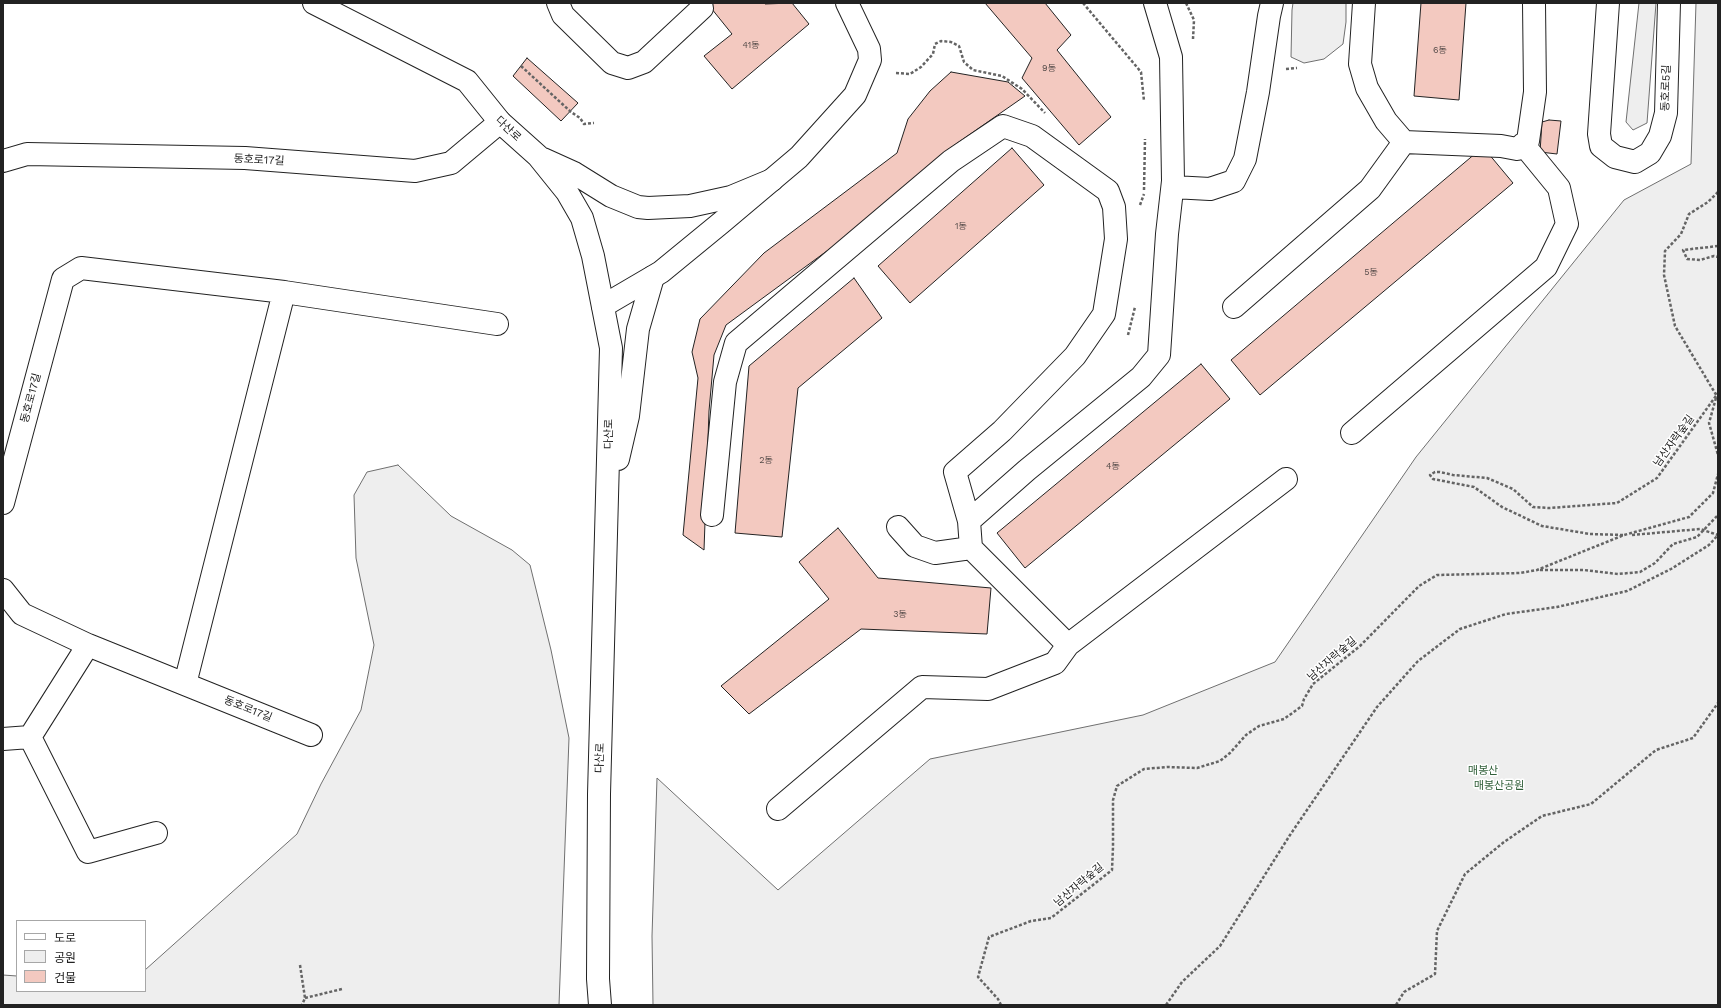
<!DOCTYPE html>
<meta charset="utf-8">
<style>
body{margin:0}
#map{position:relative;width:1721px;height:1008px;overflow:hidden;background:#fff;font-family:"Work Sans","Noto Sans KR",sans-serif}
canvas{display:block}
.frame{position:absolute;inset:0;border:4px solid #222;pointer-events:none}
.legend{position:absolute;left:16px;top:920px;width:130px;height:72px;box-sizing:border-box;background:#fff;border:1px solid #a7a7a7;margin:0;padding:5px 7px;list-style:none;font-size:12px;color:#222}
.legend li{display:flex;align-items:center;gap:8px;height:20px}
.legend b{width:20px;border:1px solid #a7a7a7}
</style>
<div id="map">
<canvas width="1721" height="1008"></canvas>
<div class="frame"></div>
<ul class="legend">
<li><b style="height:5px;background:#fff"></b>도로</li>
<li><b style="height:11px;background:#eee"></b>공원</li>
<li><b style="height:11px;background:#f3c9c0"></b>건물</li>
</ul>
</div>
<script>
const ctx = document.querySelector('canvas').getContext('2d');
ctx.lineJoin = 'round';
function fillPath(path, color) {
  ctx.fillStyle = color;
  ctx.fill(path, 'evenodd');
}
function poly(rows) {
  const path = new Path2D();
  for (const r of rows) {
    path.moveTo(r[0], r[1]);
    for (let i = 2; i < r.length; i += 2) path.lineTo(r[i], r[i + 1]);
  }
  return path;
}
function strokePath(path, color, width, dash) {
  ctx.strokeStyle = color;
  ctx.lineWidth = width;
  ctx.lineCap = dash ? 'butt' : 'round';
  ctx.setLineDash(dash || []);
  ctx.stroke(path);
}
function drawText(font, color, halo, rows, align = 'center') {
  ctx.font = font + ' "Work Sans","Noto Sans KR",sans-serif';
  ctx.lineWidth = 3;
  ctx.setLineDash([]);
  ctx.textBaseline = 'middle';
  ctx.strokeStyle = halo;
  ctx.fillStyle = color;
  for (const [text, x, y, turn = 0] of rows) {
    ctx.save();
    ctx.translate(x, y);
    ctx.rotate((+turn || 0) * Math.PI / 180);
    ctx.textAlign = isNaN(turn) ? turn : align;
    if (halo) ctx.strokeText(text, 0, 0);
    ctx.fillText(text, 0, 0);
    ctx.restore();
  }
}
const green = poly([
 [1293,3,1346,3,1346,22,1343,44,1324,59,1304,63,1291,57,1292,10,1293,3],
 [1639,3,1656,3,1647,123,1633,130,1626,122,1639,3],
 [1696,3,1718,3,1718,1005,653,1005,652,936,657,778,778,890,930,759,1143,715,1275,662,1416,457,1624,200,1691,164,1696,3],
 [398,465,451,516,512,550,530,565,551,650,569,738,559,1005,3,1005,3,975,17,976,17,991,145,991,145,970,297,834,321,784,361,710,374,645,356,558,354,495,367,472,398,465]
]);
const building = poly([
 [707,3,764,3,765,4,792,3,809,24,732,89,704,56,732,34,707,3],
 [985,3,1045,3,1071,35,1057,50,1111,117,1079,145,1022,78,1032,58,985,3],
 [1421,3,1466,3,1459,100,1414,96,1421,3],
 [527,58,578,103,561,121,513,76,527,58],
 [951,72,1008,82,1025,96,946,151,895,201,726,325,714,355,709,411,704,550,683,535,698,378,692,352,700,319,764,253,897,153,908,119,930,91,951,72],
 [1549,120,1561,121,1557,154,1540,152,1542,122,1549,120],
 [1483,147,1513,183,1260,395,1231,360,1483,147],
 [1012,148,1044,185,910,303,878,266,1012,148],
 [854,278,882,318,798,388,782,537,735,533,749,366,854,278],
 [1201,364,1230,399,1025,568,997,533,1201,364],
 [838,528,878,578,991,588,987,634,861,629,749,714,721,686,829,599,799,562,838,528]
]);
const path = poly([
 [1083,3,1141,72,1144,101],
 [1186,3,1194,20,1193,39],
 [521,66,571,112,580,118,584,124,594,123],
 [1286,69,1297,68],
 [896,73,910,74,921,67,933,54,935,44,941,41,951,42,959,46,964,62,973,70,1002,76,1022,89,1045,113],
 [1144,190,1145,139],
 [1718,192,1708,202,1689,214,1681,234,1665,251,1664,275,1675,326,1718,398],
 [1140,205,1144,194],
 [1718,246,1683,250,1687,259,1700,260,1714,256,1718,257],
 [1128,335,1135,307],
 [1716,398,1709,423,1718,455],
 [1623,535,1590,534,1542,526,1502,507,1474,487,1433,479,1430,475,1435,472,1440,472,1453,475,1487,478,1513,489,1533,507,1549,508,1617,503,1657,478,1718,393],
 [1632,535,1700,529,1718,535],
 [1540,570,1584,570,1618,574,1640,572,1655,563,1673,544,1697,537,1718,515],
 [300,965,305,998,302,1005],
 [305,998,342,989],
 [1001,1005,998,999,978,977,989,937,1031,921,1051,918,1112,870,1113,847,1113,800,1117,786,1144,769,1167,767,1197,768,1220,761,1230,753,1246,735,1259,726,1284,719,1302,706,1304,699,1313,684,1360,646,1419,586,1437,575,1520,573,1537,570,1624,535,1689,517,1713,493,1718,474],
 [1166,1005,1182,982,1220,946,1290,835,1377,707,1418,661,1460,629,1506,614,1557,607,1627,591,1671,569,1709,545,1718,535],
 [1396,1005,1404,992,1435,974,1437,931,1465,874,1504,842,1542,816,1591,804,1656,750,1693,738,1718,703]
]);
const minor = poly([
 [558,3,563,15,612,63,628,68,644,62,702,8],
 [1364,3,1360,64,1367,88,1386,121,1404,142,1501,146,1517,149,1528,141,1535,92,1534,3],
 [1608,3,1599,134,1601,146,1615,157,1635,162,1650,153,1660,136,1666,113,1669,3],
 [3,161,27,154,245,158,415,171,451,163,500,122],
 [1173,187,1210,189,1234,181,1245,159,1258,92,1269,16,1272,3],
 [603,306,661,272,722,222,799,157,855,95,870,60,869,49,847,3],
 [1234,307,1370,189,1404,142],
 [1352,433,1546,267,1567,224,1559,188,1523,144],
 [3,503,63,279,81,268,284,292,497,324],
 [712,515,725,382,736,343,951,161,1003,126,1032,136,1108,191,1114,207,1116,239,1104,314,1075,356,1002,431,955,472,969,521,1027,470,1141,377,1159,355,1167,234,1173,181,1171,57,1155,3],
 [969,521,971,548,1068,645],
 [898,527,915,546,935,553,971,548],
 [3,590,22,614,88,645,311,735],
 [185,684,284,292],
 [30,737,88,852,156,833],
 [3,739,30,737,88,645],
 [778,809,922,687,988,689,1055,663,1068,645,1286,479]
]);
const major = poly([
 [314,3,467,81,500,122,538,156,567,192,582,218,593,256,611,348,599,794,598,979,600,1005],
 [543,159,574,173,611,196,638,207,648,208,690,206,731,197,772,180],
 [618,459,628,416,638,329,653,277]
]);
const numberNames = [
 ["41동",751,45],
 ["6동",1440,50],
 ["9동",1049,68],
 ["1동",961,226],
 ["5동",1371,272],
 ["2동",766,460],
 ["4동",1113,466],
 ["3동",900,614]
];
const streetNames = [
 ["동호로5길",1666,88,-88],
 ["다산로",508,129,44],
 ["동호로17길",259,160,3],
 ["동호로17길",31,398,-75],
 ["다산로",609,434,-89],
 ["남산자락숲길",1674,441,-54],
 ["남산자락숲길",1332,659,-41],
 ["동호로17길",248,709,22],
 ["다산로",600,758,-88],
 ["남산자락숲길",1079,885,-40]
];
const parkNames = [
 ["매봉산",1483,771],
 ["매봉산공원",1499,786]
];
fillPath(green, '#eee');
strokePath(green, '#6f6f6f', 1);
fillPath(building, '#f3c9c0');
strokePath(building, '#222', 1);
strokePath(minor, '#222', 24);
strokePath(major, '#222', 24);
strokePath(path, '#646464', 2.5, [3, 2]);
strokePath(minor, '#fff', 22);
strokePath(major, '#fff', 22);
drawText('9px', '#564c4a', null, numberNames);
drawText('11px', '#222', '#fff', streetNames);
drawText('11px', '#2f5e38', '#fff', parkNames);
</script>
